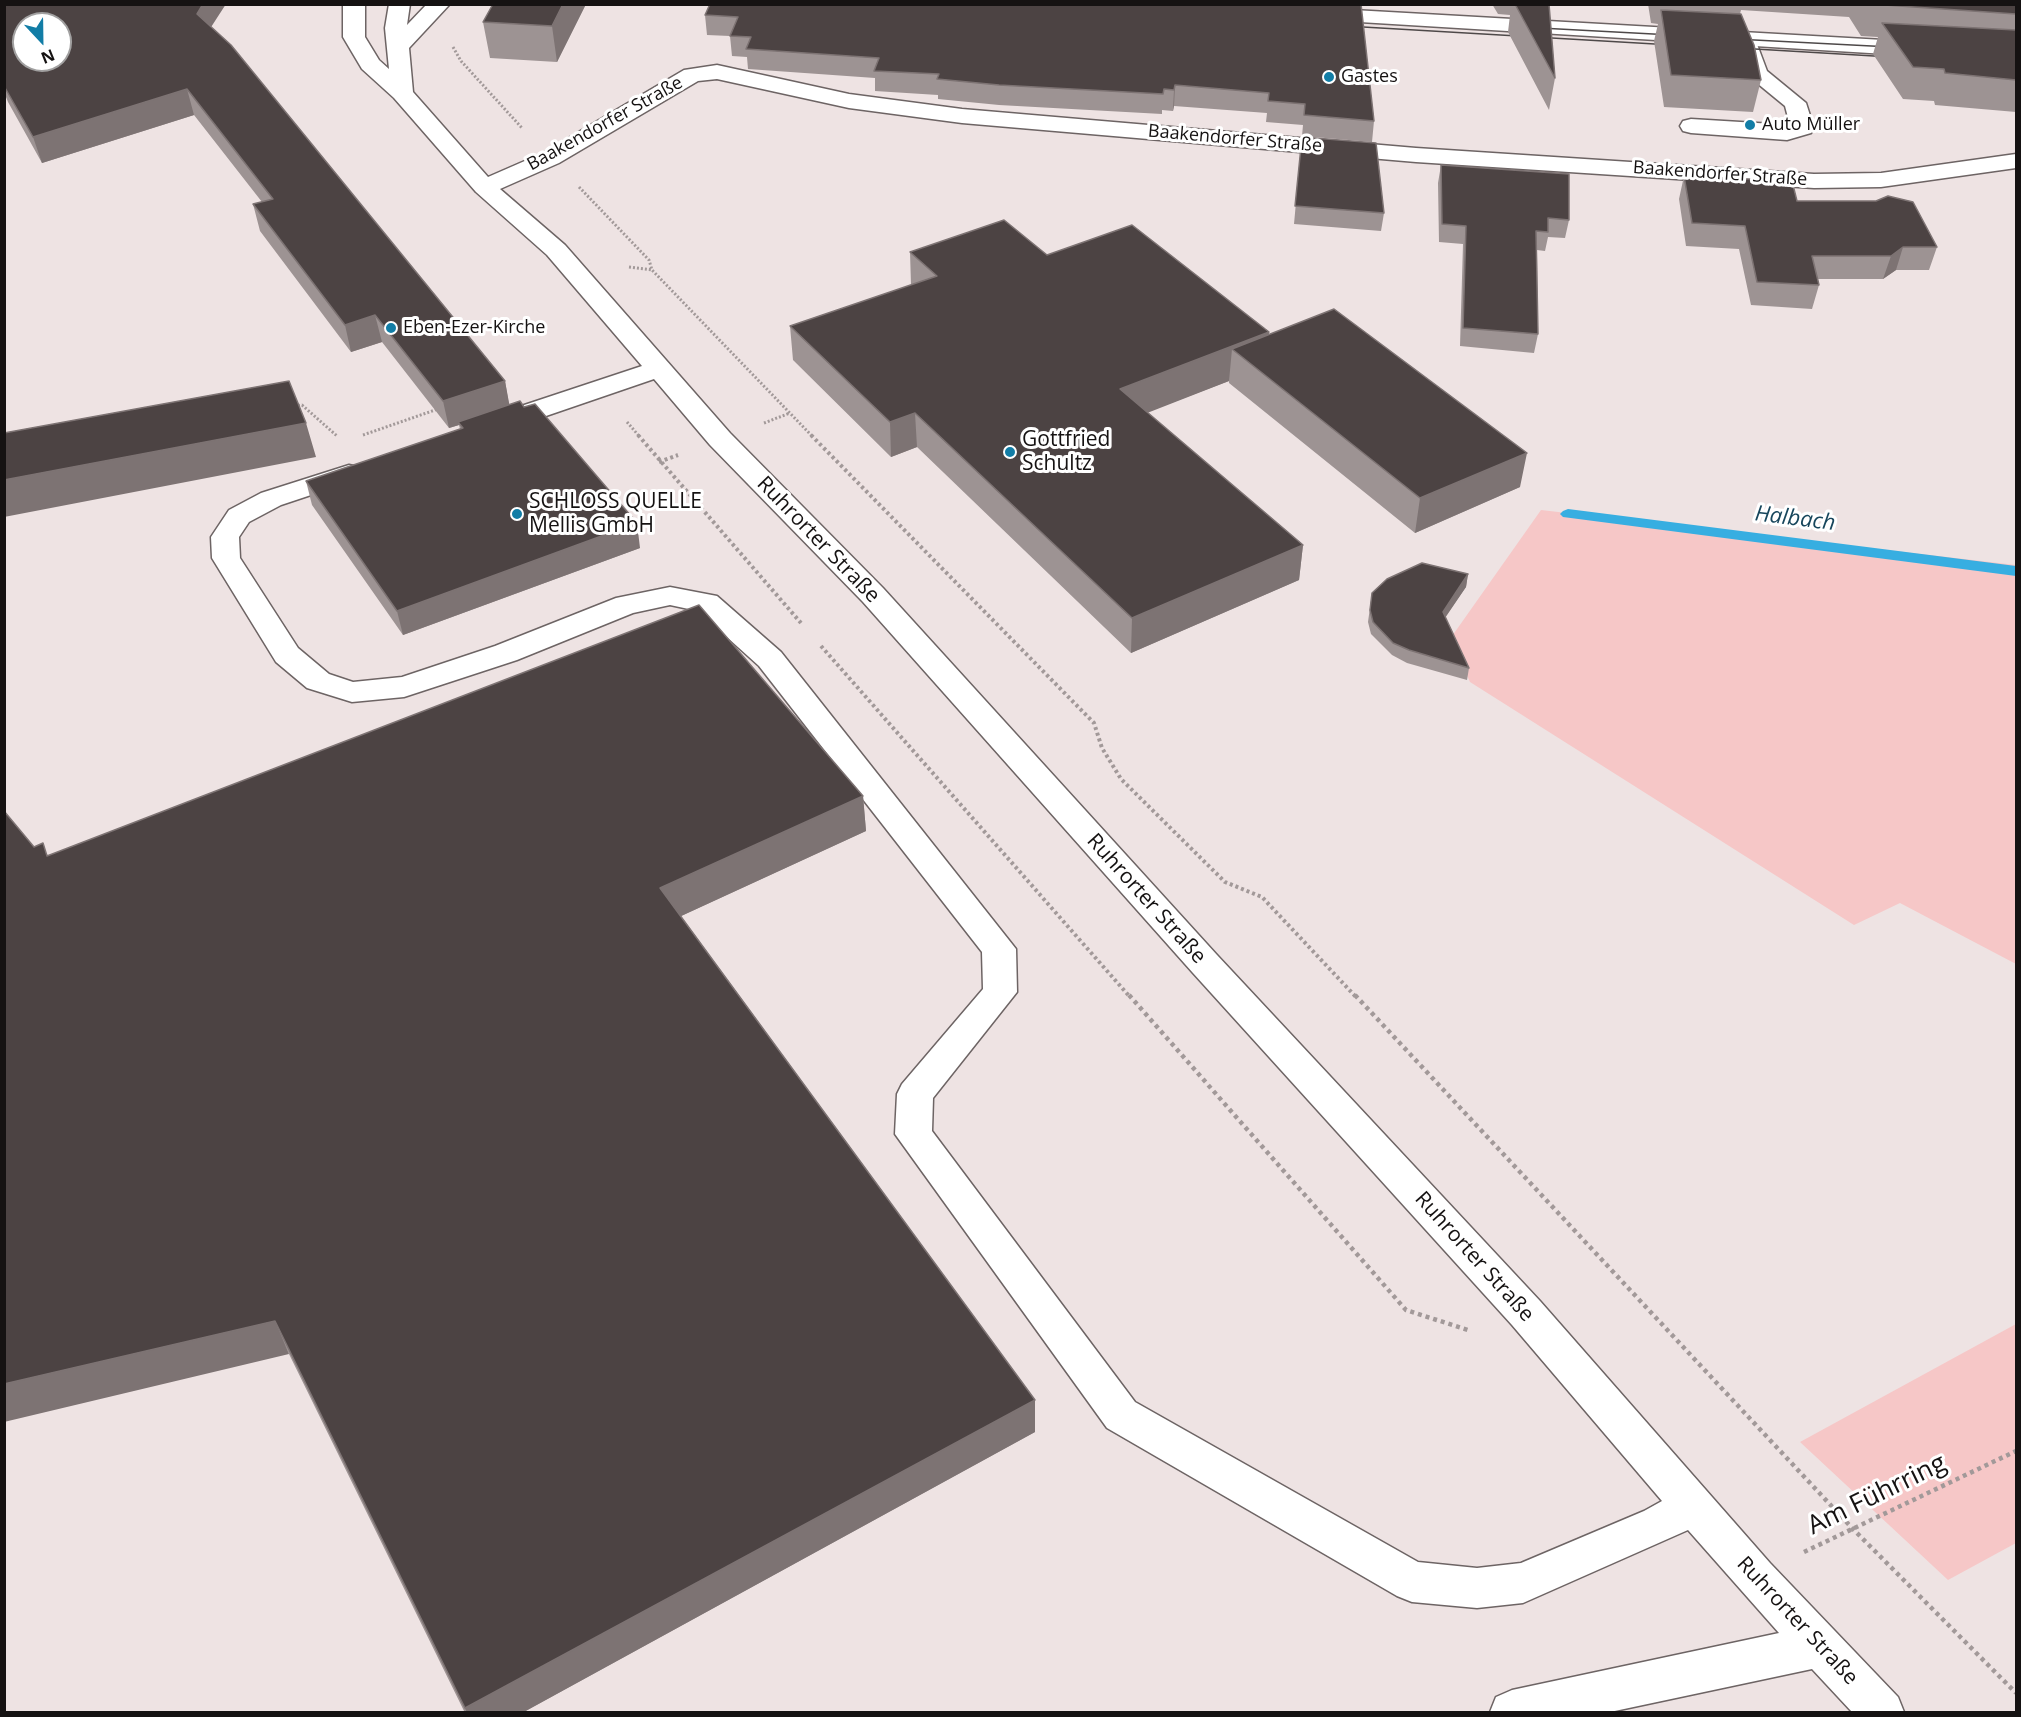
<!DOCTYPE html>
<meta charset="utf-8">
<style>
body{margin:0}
#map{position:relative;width:2021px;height:1717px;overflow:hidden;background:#eee3e3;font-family:"Open Sans",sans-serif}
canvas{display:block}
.frame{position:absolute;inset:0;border:6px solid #151212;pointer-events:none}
.north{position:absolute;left:12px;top:12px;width:60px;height:60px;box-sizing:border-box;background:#fff;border:2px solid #a1a0a0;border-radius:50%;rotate:158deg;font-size:16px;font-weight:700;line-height:24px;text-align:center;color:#151212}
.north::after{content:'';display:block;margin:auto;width:21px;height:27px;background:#127da6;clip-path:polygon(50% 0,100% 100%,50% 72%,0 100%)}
</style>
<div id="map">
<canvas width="2021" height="1717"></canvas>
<div class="frame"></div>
<div class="north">N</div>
</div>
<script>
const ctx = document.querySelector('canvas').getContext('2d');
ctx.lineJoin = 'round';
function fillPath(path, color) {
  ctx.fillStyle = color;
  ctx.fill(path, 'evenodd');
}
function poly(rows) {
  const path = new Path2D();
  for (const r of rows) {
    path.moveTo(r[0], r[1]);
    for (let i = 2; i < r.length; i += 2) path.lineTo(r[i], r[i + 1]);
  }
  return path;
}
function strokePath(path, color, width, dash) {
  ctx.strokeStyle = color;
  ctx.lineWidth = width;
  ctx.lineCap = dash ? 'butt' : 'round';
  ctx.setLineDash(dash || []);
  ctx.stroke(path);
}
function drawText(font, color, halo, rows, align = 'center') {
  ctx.font = font + ' "Open Sans",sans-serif';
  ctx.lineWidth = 6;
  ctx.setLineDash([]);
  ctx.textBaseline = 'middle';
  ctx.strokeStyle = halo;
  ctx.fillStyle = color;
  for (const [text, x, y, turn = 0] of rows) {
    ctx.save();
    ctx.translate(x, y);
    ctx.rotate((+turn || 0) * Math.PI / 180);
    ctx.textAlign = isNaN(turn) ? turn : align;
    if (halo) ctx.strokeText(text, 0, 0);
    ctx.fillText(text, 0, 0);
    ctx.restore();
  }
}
const green = poly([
 [1541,510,2016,565,2016,964,1900,903,1854,925,1470,682,1450,639],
 [2016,1324,2016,1543,1948,1580,1800,1442]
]);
const stream = poly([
 [1568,509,2016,566,2016,576,1563,517,1560,514,1563,511,1568,509]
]);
const pathFar2 = poly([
 [453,47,461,61,522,128],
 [579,187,649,260,652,270,812,436],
 [629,267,652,270],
 [294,406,302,405,337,436],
 [627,422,639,436],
 [764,423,790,413],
 [363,435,438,409]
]);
const pathFar1 = poly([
 [638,435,801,623],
 [811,435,1094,723,1102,748,1121,779,1225,882,1262,897,1356,997],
 [659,462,678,455],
 [821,646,1130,997]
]);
const path = poly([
 [1129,995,1406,1310,1471,1331],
 [1355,995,1852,1528,2016,1693],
 [1804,1552,2016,1451]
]);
const minor = poly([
 [343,4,365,4,365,37,379,60,389,69,385,28,389,4,410,4,407,25,427,4,450,4,409,48,413,92,488,177,543,153,684,70,717,65,849,94,962,109,1416,148,1814,174,1881,173,2016,154,2016,168,1881,187,1814,188,1416,162,962,123,849,108,717,79,698,81,559,163,500,189,565,245,730,433,883,588,1217,955,1540,1301,1770,1563,1898,1697,1904,1712,1852,1712,1812,1669,1610,1712,1490,1712,1496,1697,1512,1690,1779,1633,1688,1530,1523,1603,1477,1608,1412,1602,1397,1596,1107,1428,895,1134,897,1094,902,1084,983,989,982,952,759,666,698,611,670,605,633,613,517,660,404,697,352,702,307,688,276,662,212,558,211,537,229,510,261,493,349,465,359,467,363,473,359,479,281,505,249,522,239,537,240,558,298,648,329,674,353,682,402,677,495,646,616,598,670,587,717,596,781,652,1016,949,1017,992,933,1098,932,1131,1135,1402,1418,1562,1477,1568,1521,1563,1644,1511,1662,1501,1512,1325,1193,973,863,602,710,445,654,379,508,429,498,431,488,429,485,423,488,417,642,366,547,255,476,192,394,98,362,69,343,37,343,4],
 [1744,33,1752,34,1755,39,1767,71,1806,103,1814,128,1811,133,1787,140,1691,133,1683,131,1680,126,1683,121,1691,119,1790,125,1785,106,1746,74,1733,39,1736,34,1744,33]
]);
const major = poly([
 [1318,8,1919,42,1927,44,1930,49,1927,54,1919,56,1310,19,1307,14,1310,9,1318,8]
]);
const tram = poly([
 [1346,26,1672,45],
 [1540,28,1672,35],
 [1735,39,1891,47],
 [1738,48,1891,57]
]);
const wall = poly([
 [4,4,211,27,505,381,509,405,640,548,403,635,312,505,306,481,460,429,459,425,449,428,382,342,351,352,260,231,253,204,262,202,194,115,42,163,8,102,4,92],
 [586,4,557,62,490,58,483,22],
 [1361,4,1374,121,1372,142,1302,136,1303,125,1266,122,1267,113,1174,106,1173,111,1162,110,1162,114,999,105,938,99,938,95,875,91,875,78,748,69,747,57,732,56,730,36,707,35,705,15],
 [1492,4,1549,4,1555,78,1549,110,1508,32,1510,15,1498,14],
 [1648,4,2016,4,2016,112,1935,105,1934,101,1903,99,1873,54,1878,37,1861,36,1849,17,1741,10,1740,14,1761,80,1753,112,1664,107,1654,41,1658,24,1651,23],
 [1302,137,1384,213,1381,231,1294,224],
 [1441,165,1569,220,1565,238,1548,237,1545,251,1537,250,1538,334,1534,353,1460,346,1463,244,1439,242,1438,183],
 [1684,176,1797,201,1937,247,1929,270,1896,270,1883,279,1818,279,1819,285,1812,309,1751,305,1739,249,1686,246,1679,199],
 [910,252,1047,255,1269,332,1269,334,1520,487,1415,533,1229,383,1229,381,1147,412,1303,545,1299,580,1131,653,917,447,891,457,793,360,790,326,911,285],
 [1468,574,1466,587,1445,617,1469,668,1467,680,1407,663,1392,655,1371,634,1368,622,1372,593],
 [863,796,866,831,681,916,1035,1400,1035,1432,522,1713,465,1713,289,1354,34,847,48,855]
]);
const shadedWall = poly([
 [203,4,226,4,204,38,197,14],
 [563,4,586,4,557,62,552,26],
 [1175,85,1174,106,1173,111,1174,90],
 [187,89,194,115,42,163,33,137],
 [1903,247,1896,270,1883,279,1891,256],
 [375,315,382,342,351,352,345,325],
 [1269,332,1266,366,1232,349,1229,381,1119,424,1120,389],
 [505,381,510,408,458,422,459,425,449,428,443,401],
 [915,413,917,447,891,457,890,422],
 [306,423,316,457,4,517,4,480],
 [1527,453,1520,487,1415,533,1420,498],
 [637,523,640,548,403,635,397,611],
 [1303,545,1299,580,1131,653,1132,618],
 [1468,574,1466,587,1441,624,1443,612],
 [863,796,866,831,666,923,660,888],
 [275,1321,289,1354,4,1422,4,1384],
 [1035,1400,1035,1432,522,1713,467,1713,465,1708]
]);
const building = poly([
 [4,4,203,4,197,14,231,45,505,381,443,401,375,315,345,325,253,204,273,199,187,89,33,137,4,86,4,4],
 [24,24,60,24,60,60,24,60,24,24],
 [493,4,563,4,552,26,483,22,493,4],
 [710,4,1361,4,1374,121,1304,115,1305,104,1268,101,1269,93,1175,85,1174,90,1164,89,1163,94,999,85,937,79,939,74,874,71,879,58,746,49,751,37,730,36,738,17,705,15,710,4],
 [1515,4,1549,4,1555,78,1515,4],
 [2016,4,2016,14,1870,4,2016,4],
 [1661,10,1741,14,1754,45,1761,80,1671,75,1661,10],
 [1882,23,2016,30,2016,80,1945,73,1944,69,1913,67,1882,23],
 [1302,137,1376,143,1384,213,1295,206,1302,137],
 [1441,165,1569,174,1569,220,1548,218,1548,232,1536,231,1538,334,1463,328,1466,226,1442,224,1441,165],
 [1684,176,1792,181,1797,201,1876,201,1888,196,1913,202,1937,247,1903,247,1891,256,1812,256,1819,285,1757,282,1745,226,1692,223,1684,176],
 [1004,220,1047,255,1132,225,1269,332,1120,389,1303,545,1132,618,915,413,890,422,790,326,937,276,910,252,1004,220],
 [1334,309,1527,453,1420,498,1232,349,1334,309],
 [289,381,306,423,4,480,4,433,289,381],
 [520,401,524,407,535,404,637,523,397,611,306,481,463,428,458,422,520,401],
 [1422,563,1468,574,1443,612,1469,668,1409,650,1393,643,1373,622,1370,610,1372,593,1387,579,1422,563],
 [699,605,863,796,660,888,1035,1400,465,1708,275,1321,4,1384,4,811,34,847,43,843,47,856,699,605]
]);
const markers = [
 [1329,77,6,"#127da6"],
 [1750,125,6,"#127da6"],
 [391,328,6,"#127da6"],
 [1010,452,6,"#127da6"],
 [517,514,6,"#127da6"]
];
const farPoinames = [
 ["Gastes",1341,77],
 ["Auto Müller",1762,125],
 ["Eben-Ezer-Kirche",403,328]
];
const farStreetnames = [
 ["Baakendorfer Straße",605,124,-29],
 ["Baakendorfer Straße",1235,139,5],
 ["Baakendorfer Straße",1720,174,4]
];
const poiNames = [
 ["Gottfried",1022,440],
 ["Schultz",1022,464],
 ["SCHLOSS QUELLE",529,502],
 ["Mellis GmbH",529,526]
];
const streetNames = [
 ["Ruhrorter Straße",818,540,46],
 ["Ruhrorter Straße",1146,899,48],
 ["Ruhrorter Straße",1474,1257,48],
 ["Ruhrorter Straße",1797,1621,47]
];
const waterNames = [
 ["Halbach",1795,519,7]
];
const nearStreetnames = [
 ["Am Führring",1877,1495,-26]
];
fillPath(green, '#f6c7c7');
fillPath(stream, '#37aee1');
strokePath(minor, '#6d6464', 3);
strokePath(major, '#6d6464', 3);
strokePath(pathFar2, '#a29999', 3, [2, 2]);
strokePath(pathFar1, '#a29999', 4, [3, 3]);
strokePath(path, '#a29999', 4.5, [4, 4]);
fillPath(minor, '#fff');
fillPath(major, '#fff');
strokePath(tram, '#4e4949', 1.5);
fillPath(wall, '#9d9393');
fillPath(shadedWall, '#7d7373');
fillPath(building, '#4c4343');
strokePath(building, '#7d7373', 1.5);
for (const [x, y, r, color] of markers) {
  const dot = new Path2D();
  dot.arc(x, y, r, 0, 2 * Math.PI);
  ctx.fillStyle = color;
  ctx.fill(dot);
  strokePath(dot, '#fff', 2);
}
drawText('18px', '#151212', '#fff', farPoinames, 'left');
drawText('18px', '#151212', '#fff', farStreetnames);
drawText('21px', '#151212', '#fff', poiNames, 'left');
drawText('21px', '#151212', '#fff', streetNames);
drawText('italic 22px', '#17465c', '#fff', waterNames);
drawText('26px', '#151212', '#fff', nearStreetnames);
</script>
